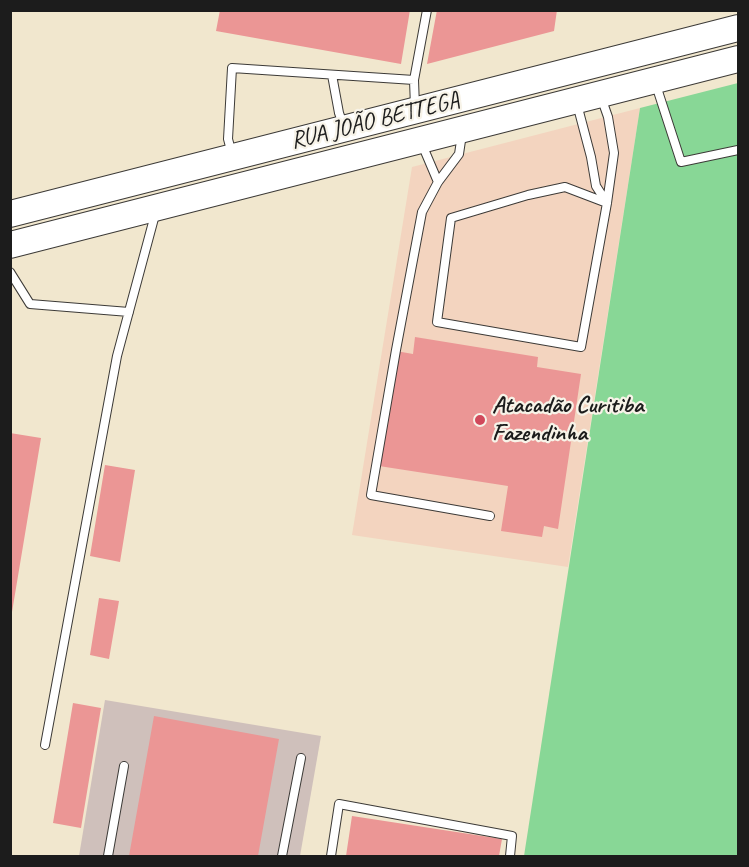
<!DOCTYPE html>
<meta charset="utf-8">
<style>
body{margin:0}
#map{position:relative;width:749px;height:867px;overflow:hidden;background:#f1e7ce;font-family:Caveat,sans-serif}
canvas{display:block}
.frame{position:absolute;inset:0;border:12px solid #1c1c1c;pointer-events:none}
</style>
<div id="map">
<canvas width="749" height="867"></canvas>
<div class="frame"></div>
</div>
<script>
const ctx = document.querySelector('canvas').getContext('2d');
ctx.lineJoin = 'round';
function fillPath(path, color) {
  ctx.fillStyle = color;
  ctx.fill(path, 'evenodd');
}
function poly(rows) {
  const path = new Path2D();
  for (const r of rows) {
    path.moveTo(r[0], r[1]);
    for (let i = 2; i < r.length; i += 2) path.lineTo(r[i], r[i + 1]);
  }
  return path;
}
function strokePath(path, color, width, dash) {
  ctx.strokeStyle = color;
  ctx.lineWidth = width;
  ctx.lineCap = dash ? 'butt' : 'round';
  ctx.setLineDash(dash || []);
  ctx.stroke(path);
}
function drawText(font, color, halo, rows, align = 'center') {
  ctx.font = font + ' Caveat,sans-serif';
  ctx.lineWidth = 4.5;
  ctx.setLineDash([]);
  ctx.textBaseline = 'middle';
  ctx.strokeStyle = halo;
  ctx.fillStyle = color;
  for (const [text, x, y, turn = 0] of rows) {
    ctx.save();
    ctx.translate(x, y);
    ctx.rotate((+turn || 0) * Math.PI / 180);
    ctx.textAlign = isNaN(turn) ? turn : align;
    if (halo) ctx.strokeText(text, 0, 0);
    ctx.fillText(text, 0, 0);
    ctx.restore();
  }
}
const built = poly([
 [640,108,568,567,352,535,412,167]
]);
const industrial = poly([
 [105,700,321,736,300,856,79,856]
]);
const green = poly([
 [738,83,738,856,524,856,640,108]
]);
const building = poly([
 [220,10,410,10,401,64,216,31],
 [437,10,557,10,554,31,427,64],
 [415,337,538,357,537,367,581,374,558,529,544,526,542,537,501,531,508,486,379,466,396,351,413,354],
 [10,433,41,438,12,612,10,612],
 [105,465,135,470,120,562,90,556],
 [99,598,119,601,109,659,90,655],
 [73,703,101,708,81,828,53,823],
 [154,716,279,739,258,856,129,856],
 [352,816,502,839,499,856,346,856]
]);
const lane = poly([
 [332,75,339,113,344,127],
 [414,80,427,10],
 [655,82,681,162,738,150],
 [601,97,608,117,614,153,607,203,581,347,437,322,451,218,528,195,565,187,607,203],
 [577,104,591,157,596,186,607,203],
 [462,134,459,154,438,182,422,212,396,350,371,495,490,516],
 [421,142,438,182],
 [232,154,228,139,232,68,414,80,415,107],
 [10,272,30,304,129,312],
 [45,745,117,356,156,211],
 [108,856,124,766],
 [282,856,301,758],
 [331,856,339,804,512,836,510,856]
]);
const primary = poly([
 [10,214,738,28],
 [10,245,738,59]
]);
const markers = [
 [480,420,6,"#d1495b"]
];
const streetNames = [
 ["RUA JOÃO BETTEGA",375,121,-14]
];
const poiNames = [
 ["Atacadão Curitiba",492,406],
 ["Fazendinha",492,434]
];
fillPath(built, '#f3d4bf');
fillPath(industrial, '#cfc0bb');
fillPath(green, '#88d796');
fillPath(building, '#eb9695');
strokePath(lane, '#3c3a37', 10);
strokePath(primary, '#3c3a37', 28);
strokePath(lane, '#fff', 8);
strokePath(primary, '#fff', 26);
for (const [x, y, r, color] of markers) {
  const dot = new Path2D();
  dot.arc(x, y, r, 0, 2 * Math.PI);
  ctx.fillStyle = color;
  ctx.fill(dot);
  strokePath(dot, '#f7f3e8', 2);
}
drawText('24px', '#1c1c1c', '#f7f3e8', streetNames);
drawText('bold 24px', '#1c1c1c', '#f7f3e8', poiNames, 'left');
</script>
